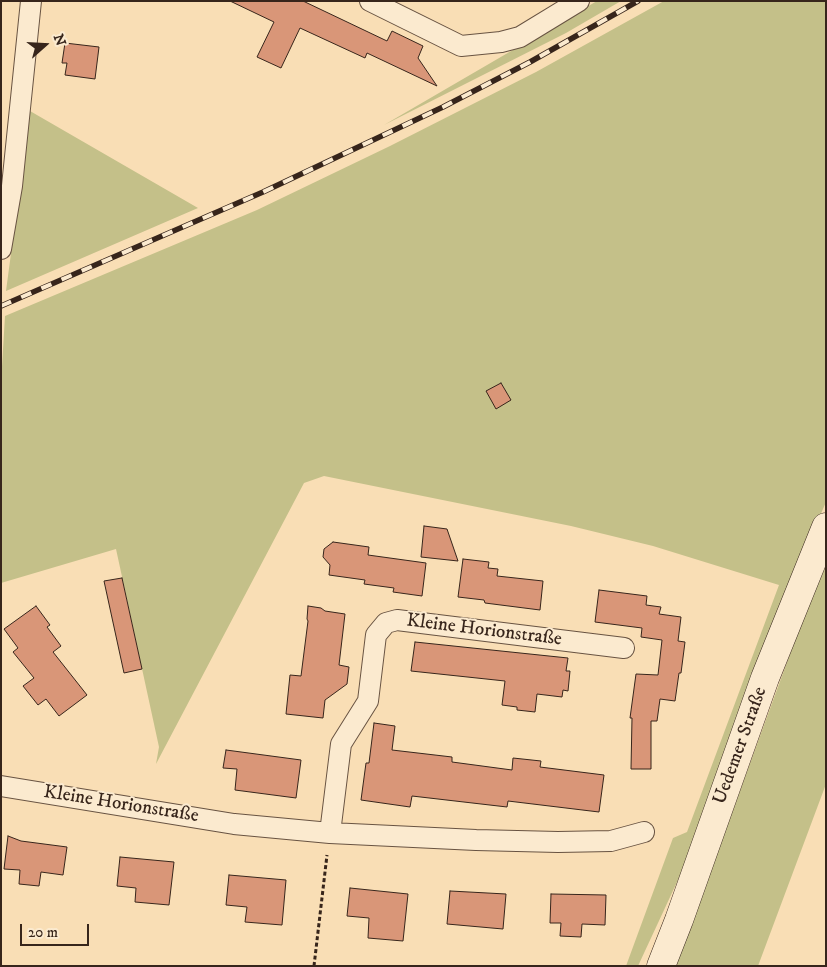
<!DOCTYPE html>
<meta charset="utf-8">
<style>
body{margin:0}
#map{position:relative;width:827px;height:967px;overflow:hidden;background:#f9deb5;font-family:"IM FELL DW Pica",serif}
canvas{display:block}
.frame{position:absolute;inset:0;border:2px solid #37251b;pointer-events:none}
.north{position:absolute;left:20px;top:20px;width:50px;height:50px;-webkit-text-stroke:4px #fbeacf;paint-order:stroke;rotate:71deg;font-size:14px;font-weight:700;line-height:20px;text-align:center;color:#37251b}
.north::after{content:'';display:block;margin:auto;width:18px;height:22px;background:#37251b;clip-path:polygon(50% 0,100% 100%,50% 72%,0 100%)}
.scale{position:absolute;left:20px;top:924px;width:69px;height:22px;box-sizing:border-box;border:2px solid #37251b;border-top:0;padding-left:6px;font-size:15px;line-height:18px;white-space:nowrap;color:#37251b;-webkit-text-stroke:4px #fbeacf;paint-order:stroke}
</style>
<div id="map">
<canvas width="827" height="967"></canvas>
<div class="frame"></div>
<div class="north">N</div>
<div class="scale">20 m</div>
</div>
<script>
const ctx = document.querySelector('canvas').getContext('2d');
ctx.lineJoin = 'round';
function fillPath(path, color) {
  ctx.fillStyle = color;
  ctx.fill(path, 'evenodd');
}
function poly(rows) {
  const path = new Path2D();
  for (const r of rows) {
    path.moveTo(r[0], r[1]);
    for (let i = 2; i < r.length; i += 2) path.lineTo(r[i], r[i + 1]);
  }
  return path;
}
function strokePath(path, color, width, dash) {
  ctx.strokeStyle = color;
  ctx.lineWidth = width;
  ctx.lineCap = dash ? 'butt' : 'round';
  ctx.setLineDash(dash || []);
  ctx.stroke(path);
}
function drawText(font, color, halo, rows, align = 'center') {
  ctx.font = font + ' "IM FELL DW Pica",serif';
  ctx.lineWidth = 4;
  ctx.setLineDash([]);
  ctx.textBaseline = 'middle';
  ctx.strokeStyle = halo;
  ctx.fillStyle = color;
  for (const [text, x, y, turn = 0] of rows) {
    ctx.save();
    ctx.translate(x, y);
    ctx.rotate((+turn || 0) * Math.PI / 180);
    ctx.textAlign = isNaN(turn) ? turn : align;
    if (halo) ctx.strokeText(text, 0, 0);
    ctx.fillText(text, 0, 0);
    ctx.restore();
  }
}
const green = poly([
 [597,1,621,1,566,33,384,125],
 [664,1,826,1,826,502,786,595,697,839,638,966,626,966,673,838,687,832,779,585,653,546,571,526,324,476,304,483,156,764,159,747,116,549,1,583,1,383,5,316,257,210,390,146,536,72],
 [30,111,198,208,6,291],
 [826,566,826,784,758,966,676,966,805,613]
]);
const building = poly([
 [230,1,303,1,387,41,392,31,423,46,418,58,437,86,367,53,365,58,300,28,281,68,257,57,274,22,230,1],
 [65,43,99,47,95,79,65,75,67,63,62,63,65,43],
 [501,383,511,400,496,409,486,391,501,383],
 [424,526,447,529,458,561,421,557,424,526],
 [333,542,369,547,368,555,426,563,422,596,393,592,394,588,364,584,365,580,329,575,330,565,323,557,324,549,333,542],
 [463,559,489,562,488,568,498,569,497,576,543,581,540,610,485,603,484,600,458,597,463,559],
 [122,578,142,669,124,673,104,581,122,578],
 [599,590,647,596,646,605,661,607,659,614,681,617,678,641,685,642,681,673,679,673,675,701,660,699,657,721,651,721,651,769,631,769,632,718,630,718,636,674,658,675,662,640,641,637,642,628,595,622,599,590],
 [36,606,50,625,47,627,61,646,53,652,87,695,59,716,46,699,38,705,23,686,34,678,13,652,18,648,4,629,36,606],
 [308,606,321,608,325,611,345,614,339,665,349,667,347,684,325,700,323,718,286,714,290,675,301,676,308,621,307,619,308,606],
 [415,642,568,658,566,671,570,671,568,691,563,690,562,697,537,694,535,712,517,710,517,707,502,705,505,681,411,671,415,642],
 [374,723,395,726,392,750,452,757,452,762,512,770,513,758,541,761,540,767,604,775,599,812,508,801,507,807,412,796,410,807,361,800,366,763,369,763,374,723],
 [226,750,301,760,296,798,235,790,237,769,223,768,226,750],
 [8,836,21,841,67,847,63,875,41,872,39,886,19,884,20,870,4,869,8,836],
 [120,857,174,862,169,905,135,902,136,888,117,886,120,857],
 [229,875,286,880,282,925,245,922,247,907,226,905,229,875],
 [350,888,408,894,403,941,368,938,369,918,347,916,350,888],
 [450,891,506,894,503,929,447,924,450,891],
 [551,894,606,895,605,925,582,924,581,937,560,936,561,923,550,923,551,894]
]);
const path = poly([
 [314,966,327,855]
]);
const street = poly([
 [370,1,461,46,501,42,520,37,579,1],
 [1,249,12,186,31,1],
 [1,786,234,824,330,833,476,840,558,842,611,841,644,832],
 [330,833,341,744,368,701,376,635,386,623,397,620,624,648]
]);
const secondary = poly([
 [661,966,679,920,765,678,826,527]
]);
const rail = poly([
 [1,306,263,192,443,107,530,62,638,1]
]);
const streetNames = [
 ["Kleine Horionstraße",484,631,7],
 ["Uedemer Straße",741,746,-70],
 ["Kleine Horionstraße",121,805,9]
];
fillPath(green, '#c4c089');
fillPath(building, '#d99678');
strokePath(building, '#37251b', 1);
strokePath(street, '#685342', 22);
strokePath(secondary, '#37251b', 29);
strokePath(path, '#37251b', 3, [4, 2.5]);
strokePath(street, '#fbeacf', 20);
strokePath(secondary, '#fbeacf', 28);
strokePath(rail, '#37251b', 5.5);
strokePath(rail, '#fbeacf', 4, [11]);
drawText('19px', '#37251b', '#fbeacf', streetNames);
</script>
